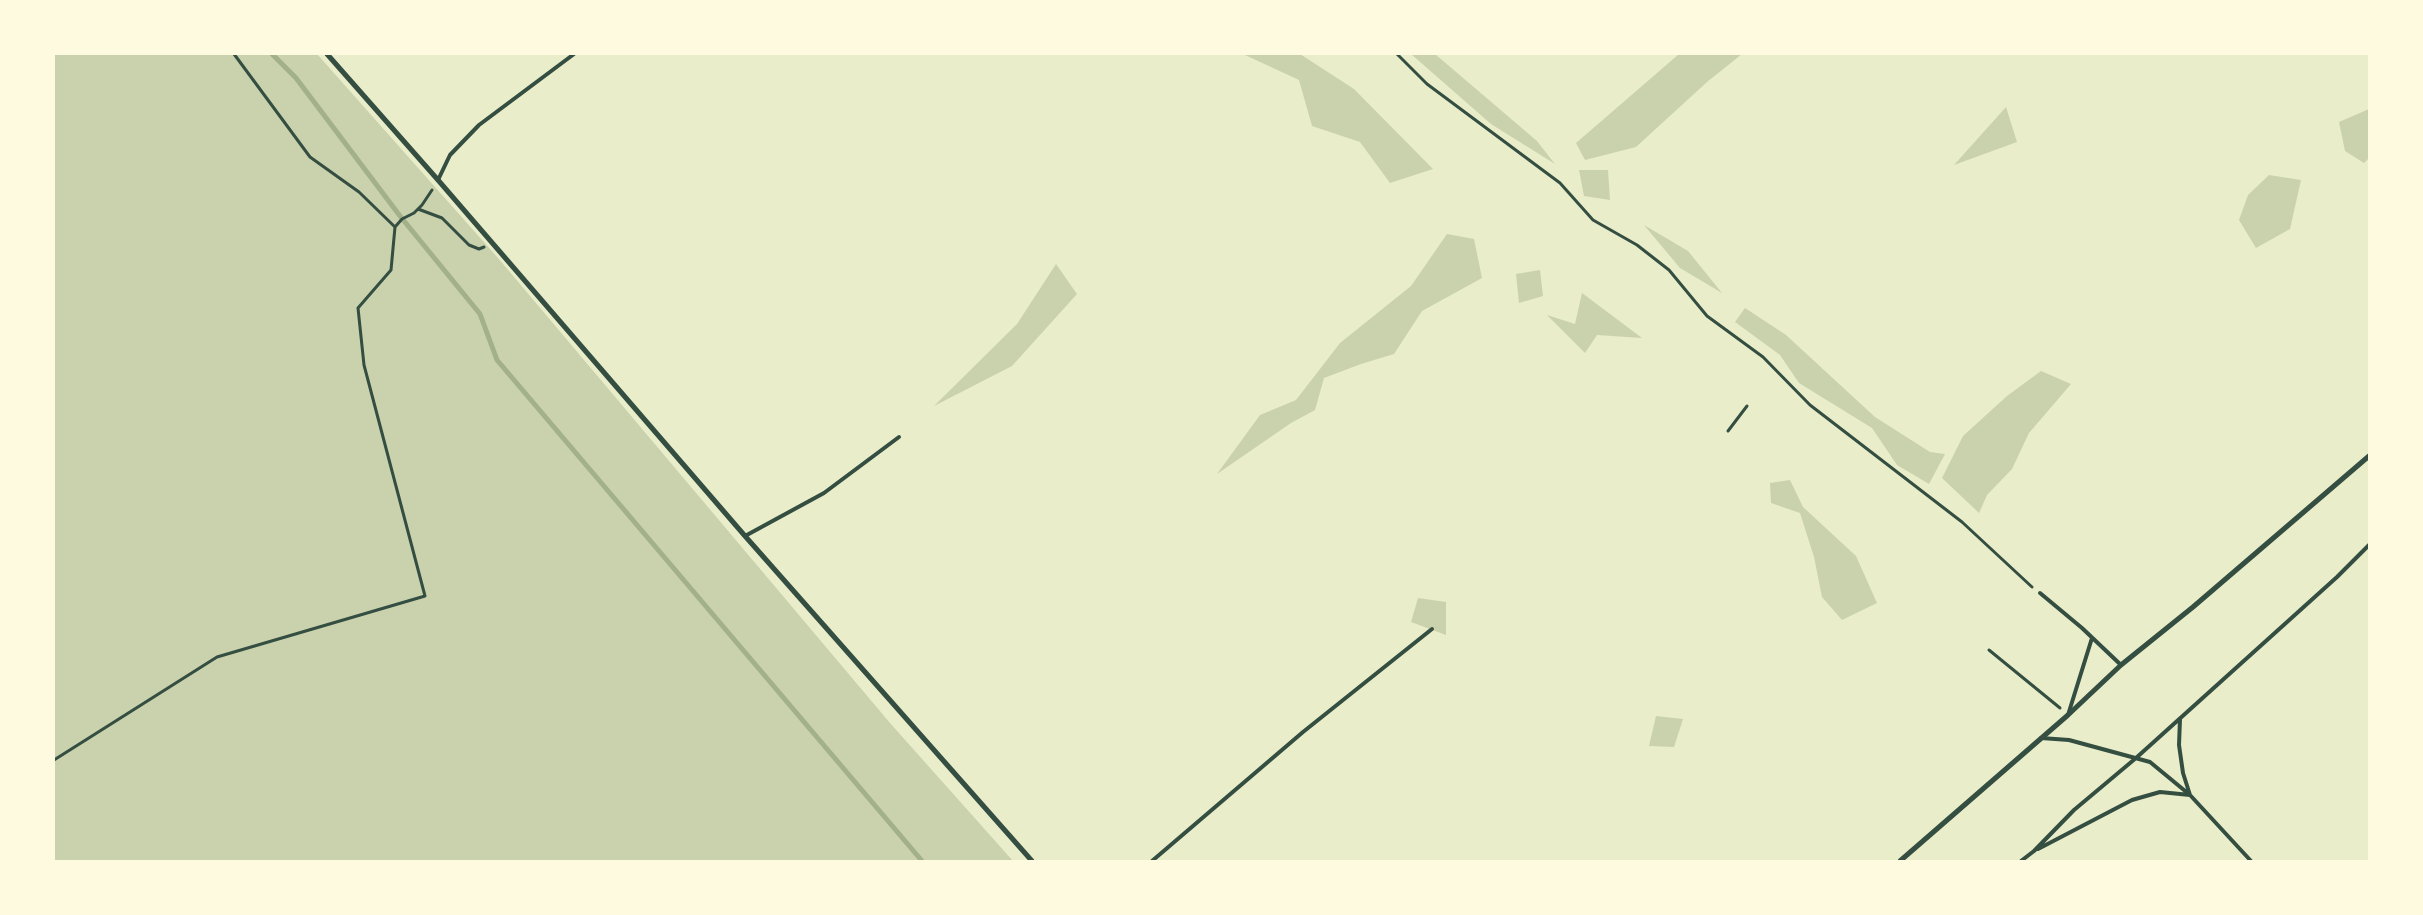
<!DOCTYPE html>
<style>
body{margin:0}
#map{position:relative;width:2423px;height:915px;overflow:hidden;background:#e9edc9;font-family:"Roboto Condensed",sans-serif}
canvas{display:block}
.frame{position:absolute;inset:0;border:55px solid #fefae0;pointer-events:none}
</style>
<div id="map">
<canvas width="2423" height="915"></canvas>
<div class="frame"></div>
</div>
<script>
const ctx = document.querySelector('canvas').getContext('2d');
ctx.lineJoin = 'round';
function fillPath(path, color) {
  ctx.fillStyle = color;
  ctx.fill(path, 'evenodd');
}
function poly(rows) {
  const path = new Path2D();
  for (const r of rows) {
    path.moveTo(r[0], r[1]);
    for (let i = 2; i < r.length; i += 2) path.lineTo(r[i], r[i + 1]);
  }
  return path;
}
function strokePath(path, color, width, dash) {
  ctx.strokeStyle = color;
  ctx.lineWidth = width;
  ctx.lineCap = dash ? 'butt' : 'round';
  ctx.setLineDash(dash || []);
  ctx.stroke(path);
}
const green = poly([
 [54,54,317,54,498,258,890,723,1013,861,54,861],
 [1300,54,1354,89,1433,169,1390,183,1360,142,1312,126,1299,80,1245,55],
 [1411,54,1435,54,1537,141,1555,164,1491,124],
 [1679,54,1742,54,1707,82,1636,147,1585,160,1576,143],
 [2006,107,2017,142,1954,165],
 [2369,109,2369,158,2364,163,2345,151,2339,122],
 [1579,170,1608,170,1610,200,1584,196],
 [2269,175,2301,180,2290,229,2256,248,2239,220,2248,195],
 [1644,225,1688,251,1722,293,1680,268],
 [1447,234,1474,239,1482,278,1422,311,1394,354,1361,364,1324,378,1315,410,1291,423,1217,474,1260,415,1296,400,1340,343,1411,286],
 [1056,264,1077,294,1012,366,934,406,1017,324],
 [1540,270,1543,296,1519,303,1516,274],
 [1582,293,1642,338,1597,335,1585,353,1547,315,1575,324],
 [1745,308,1786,335,1875,417,1930,452,1945,454,1929,484,1897,465,1872,428,1799,383,1780,355,1735,322],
 [2041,371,2071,384,2029,433,2012,469,1987,495,1979,513,1942,478,1963,436,2007,396],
 [1790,480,1803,507,1856,556,1877,603,1842,620,1822,597,1814,557,1800,513,1771,503,1770,483],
 [1418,598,1446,602,1446,635,1411,622],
 [1656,716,1683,719,1674,747,1649,746]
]);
const stream = poly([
 [272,54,296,78,400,216,480,314,497,360,922,861]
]);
const path = poly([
 [234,54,310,157,359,192,395,227],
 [1397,54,1427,84,1560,183,1593,220,1637,245,1669,270,1707,316,1763,357,1810,405,1962,522,2032,587],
 [418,209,442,218,469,245,479,249,484,247],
 [1728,431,1747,406],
 [1989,650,2060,708],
 [54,760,217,657,425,596,364,365,358,308,391,270,395,227,402,219,414,213,422,205,432,190]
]);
const service = poly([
 [438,180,450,155,479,125,574,54],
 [745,536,824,493,899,437],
 [2040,593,2082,628,2121,665],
 [2068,715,2092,638],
 [2041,738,2069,740,2150,762,2190,795,2251,861],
 [2038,849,2132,800,2160,792,2190,795,2183,773,2179,745,2180,719],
 [1152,861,1303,732,1432,629],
 [2021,861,2034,851,2074,810,2136,758,2337,577,2369,545]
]);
const minor = poly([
 [327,54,438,180,745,536,1032,861],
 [1900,861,2068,715,2121,665,2193,607,2369,456]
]);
fillPath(green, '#cad2ad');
strokePath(stream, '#a3b18a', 5);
strokePath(path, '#344e41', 3);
strokePath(service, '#344e41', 4);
strokePath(minor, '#344e41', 5);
</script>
